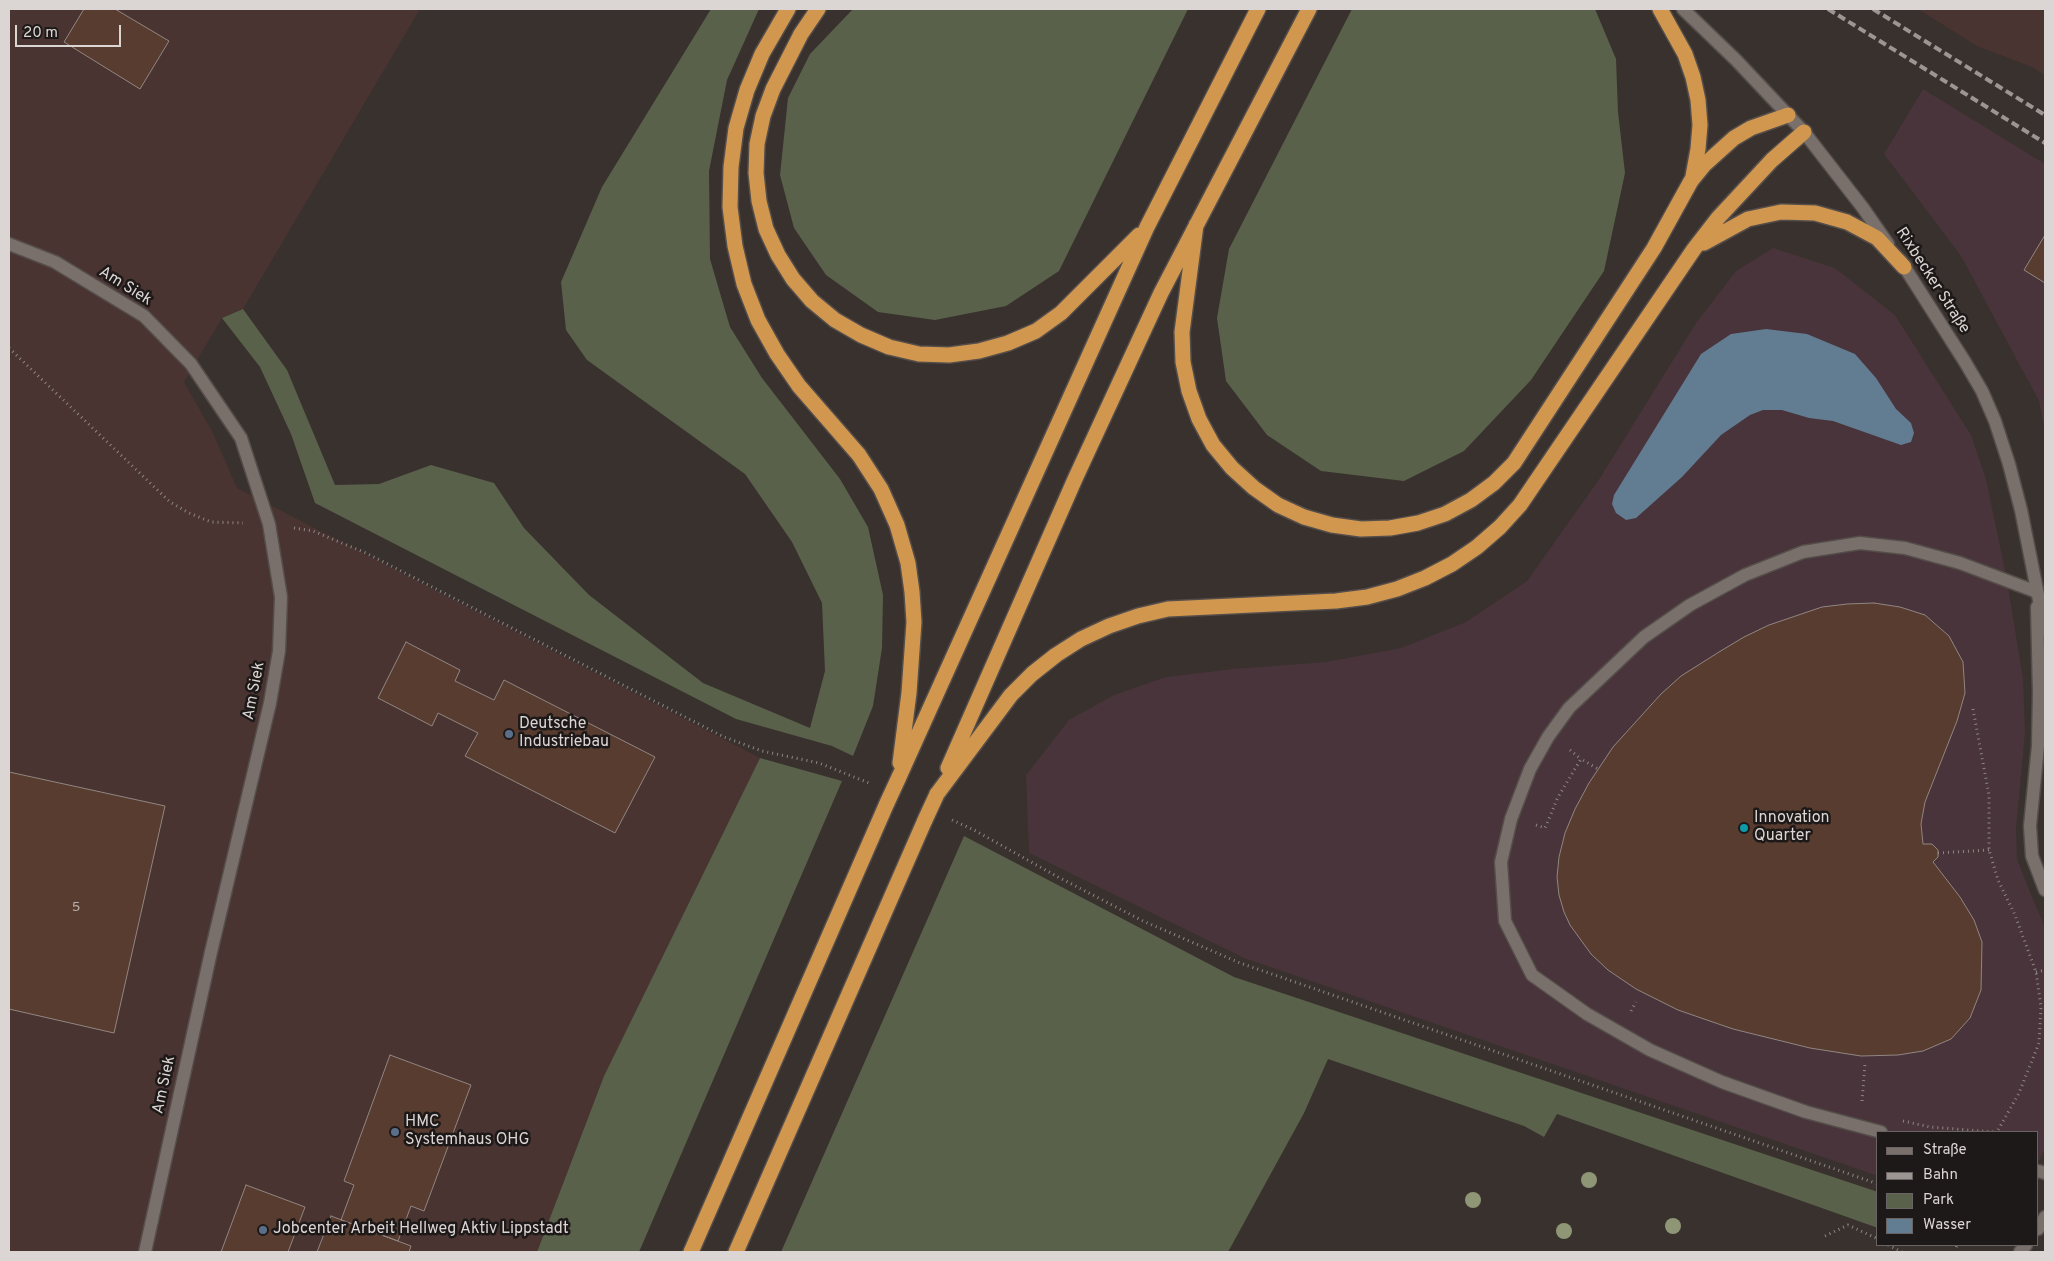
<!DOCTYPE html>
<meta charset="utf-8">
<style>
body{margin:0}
#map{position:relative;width:2054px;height:1261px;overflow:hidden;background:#39312d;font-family:Overpass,sans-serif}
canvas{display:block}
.frame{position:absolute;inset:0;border:10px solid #dbd5d3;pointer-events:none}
.legend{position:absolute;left:1876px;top:1131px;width:162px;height:115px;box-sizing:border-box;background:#1d1918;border:1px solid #696463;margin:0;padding:6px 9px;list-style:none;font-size:15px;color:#dbd5d3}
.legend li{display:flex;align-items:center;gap:10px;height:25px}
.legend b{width:25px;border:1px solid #696463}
.scale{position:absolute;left:15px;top:25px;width:106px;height:22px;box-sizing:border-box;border:2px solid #dbd5d3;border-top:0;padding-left:6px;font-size:15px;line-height:18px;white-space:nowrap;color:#dbd5d3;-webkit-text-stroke:4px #1d1918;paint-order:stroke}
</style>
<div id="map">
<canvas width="2054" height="1261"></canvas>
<div class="frame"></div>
<ul class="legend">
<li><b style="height:6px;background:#79706b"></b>Straße</li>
<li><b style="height:6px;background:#9c9693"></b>Bahn</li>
<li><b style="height:14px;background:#59614b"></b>Park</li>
<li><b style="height:14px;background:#627c92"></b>Wasser</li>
</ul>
<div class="scale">20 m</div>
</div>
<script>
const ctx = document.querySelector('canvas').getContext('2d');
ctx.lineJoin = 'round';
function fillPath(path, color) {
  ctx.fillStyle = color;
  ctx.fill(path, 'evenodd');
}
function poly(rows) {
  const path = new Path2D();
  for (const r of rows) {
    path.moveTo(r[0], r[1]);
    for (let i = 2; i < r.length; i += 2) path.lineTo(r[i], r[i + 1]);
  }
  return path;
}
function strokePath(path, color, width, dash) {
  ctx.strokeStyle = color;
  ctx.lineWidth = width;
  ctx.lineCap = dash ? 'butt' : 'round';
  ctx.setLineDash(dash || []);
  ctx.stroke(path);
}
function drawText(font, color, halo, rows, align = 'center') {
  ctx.font = font + ' Overpass,sans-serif';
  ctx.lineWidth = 5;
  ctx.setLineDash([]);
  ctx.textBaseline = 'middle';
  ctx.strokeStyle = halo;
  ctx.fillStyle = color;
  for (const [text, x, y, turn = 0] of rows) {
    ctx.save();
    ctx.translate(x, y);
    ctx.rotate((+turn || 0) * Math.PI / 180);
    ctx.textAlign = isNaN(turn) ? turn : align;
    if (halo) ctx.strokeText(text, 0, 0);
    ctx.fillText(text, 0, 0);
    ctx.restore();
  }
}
const commercial = poly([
 [1923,89,2045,164,2045,431,2039,401,1961,256,1884,154],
 [1773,248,1835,268,1895,315,1971,435,1986,479,2007,580,2023,679,2025,733,2016,828,2017,859,2031,895,2045,927,2045,1149,2038,1162,2038,1132,1878,1132,1878,1176,1244,958,1029,853,1026,775,1069,720,1114,695,1166,677,1233,669,1326,662,1401,648,1466,622,1527,581,1600,478,1696,323,1736,271]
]);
const industrial = poly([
 [9,9,420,9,243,309,222,318,184,382,213,433,237,488,760,758,604,1076,537,1252,9,1252],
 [1918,9,2045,9,2045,75,2032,67,1977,46]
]);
const green = poly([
 [711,9,759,9,727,80,709,171,710,259,730,327,762,378,840,479,868,527,883,595,882,648,873,706,853,756,832,746,736,719,315,503,291,434,260,367,222,318,243,309,287,370,335,485,379,484,431,465,494,483,524,528,589,595,703,683,810,728,825,671,822,603,792,542,745,474,587,360,566,330,561,282,602,187],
 [853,9,1188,9,1059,271,1006,306,935,320,878,312,826,275,794,228,780,175,788,98,810,54],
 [1352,9,1595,9,1616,59,1618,112,1625,173,1604,271,1531,380,1464,451,1404,481,1321,471,1267,435,1226,381,1217,318,1229,249],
 [760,758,842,781,639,1252,537,1252,604,1076],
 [964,836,1234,977,1878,1192,1878,1228,1557,1114,1544,1137,1524,1126,1328,1059,1304,1113,1228,1252,781,1252]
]);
const water = poly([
 [1766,329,1807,334,1855,354,1876,378,1896,409,1911,423,1914,433,1911,442,1901,445,1833,421,1809,418,1782,410,1763,410,1750,415,1721,435,1682,477,1636,518,1626,520,1616,513,1612,504,1614,495,1701,354,1731,334]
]);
const building = poly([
 [84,9,115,9,169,41,140,89,64,42,84,9],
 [2045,235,2045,283,2024,270,2045,235],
 [1874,603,1900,607,1925,615,1949,636,1963,662,1965,693,1957,721,1925,802,1921,824,1923,844,1932,844,1938,850,1938,857,1933,862,1960,897,1974,920,1982,942,1981,990,1970,1018,1951,1039,1923,1051,1898,1055,1861,1056,1810,1048,1733,1029,1678,1010,1636,989,1608,970,1591,954,1570,925,1564,912,1559,895,1557,877,1559,857,1565,833,1575,809,1589,783,1613,747,1661,694,1681,676,1719,652,1744,637,1769,625,1822,607,1847,604,1874,603],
 [406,642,460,670,455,681,494,700,504,680,655,757,615,833,465,756,478,733,438,713,432,726,378,698,406,642],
 [9,772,165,806,114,1033,9,1009,9,772],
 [390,1055,471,1085,424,1211,411,1206,398,1241,341,1220,354,1185,344,1181,390,1055],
 [246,1185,305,1207,288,1252,221,1252,246,1185],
 [331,1216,411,1246,409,1252,317,1252,331,1216]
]);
const path = poly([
 [9,348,170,502,189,513,211,522,243,523],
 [294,528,313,531,366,553,724,737,762,751,819,763,869,783],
 [1973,709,1989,795,1989,850,1998,880,2015,915,2036,972,2041,1007,2039,1043,2019,1093,1997,1132],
 [1570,750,1581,759],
 [952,820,974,830,1058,877,1143,921,1240,963,1878,1184],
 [1536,825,1545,828,1558,797,1581,759,1598,769],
 [1938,853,1989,850],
 [2036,972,2045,970],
 [1631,1011,1636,1002],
 [1862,1101,1865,1064],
 [1903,1121,1930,1127,1994,1132],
 [1825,1236,1848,1225,1878,1239],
 [1888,1245,1902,1252],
 [1955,1252,1957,1245]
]);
const lane = poly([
 [1881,1132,1806,1112,1722,1082,1650,1050,1587,1014,1532,975,1505,921,1501,862,1511,819,1530,769,1548,737,1569,708,1644,637,1690,605,1745,575,1803,552,1860,543,1905,548,1960,563,2037,592],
 [2038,1171,2045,1173]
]);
const street = poly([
 [9,244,55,262,144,316,191,364,241,438,269,524,281,597,279,651,270,703,211,952,145,1252],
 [2037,607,2039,693,2038,746,2030,826,2032,856,2045,890],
 [2038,1229,2045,1217],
 [2020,1252,2026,1245]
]);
const secondary = poly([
 [1683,9,1736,60,1804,132,1863,208,1888,244],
 [1900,260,1965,362,1982,391,1995,421,2009,464,2021,510,2045,630]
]);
const highway = poly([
 [788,9,762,54,747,90,736,128,731,167,730,207,735,246,744,284,758,320,777,354,799,386,859,455,881,489,897,525,908,563,912,592,914,622,909,693,900,763],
 [818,9,801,34,773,89,763,116,757,144,756,173,759,201,766,229,778,255,793,279,812,301,835,320,861,335,889,347,919,354,949,355,979,351,1008,343,1036,331,1061,313,1139,235],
 [1660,9,1685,54,1693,77,1698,100,1700,125,1698,149,1693,176],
 [1196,225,1182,332,1183,362,1189,391,1199,419,1213,445,1232,468,1254,488,1278,505,1304,517,1332,525,1361,529,1390,528,1418,523,1445,514,1471,500,1494,483,1514,463,1654,248,1691,181,1704,165,1734,138,1751,128,1788,115],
 [1704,243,1748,219,1781,212,1815,213,1847,222,1877,238,1904,267],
 [948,768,1075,479,1161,293,1309,9],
 [899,777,1147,227,1258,9],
 [937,794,1011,695,1032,674,1056,655,1081,639,1109,626,1138,616,1168,609,1336,601,1367,597,1397,589,1425,578,1452,564,1477,547,1500,527,1520,505,1694,249,1718,218,1772,160,1804,132],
 [691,1252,887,803],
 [736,1252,925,820]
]);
const rail = poly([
 [1828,9,2045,143],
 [1873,9,2045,115]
]);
const highwayBridge = poly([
 [887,803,899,777],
 [925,820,937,794]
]);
const trees = [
 [1589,1180],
 [1473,1200],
 [1673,1226],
 [1564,1231]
];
const markers = [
 [509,734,5,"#5c6f8a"],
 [1744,828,5,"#0f9aa8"],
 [395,1132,5,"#5c6f8a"],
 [263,1230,5,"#5c6f8a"]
];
const numberNames = [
 ["5",76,908]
];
const streetNames = [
 ["Rixbecker Straße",1932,281,57],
 ["Am Siek",125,287,32],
 ["Am Siek",255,691,-79],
 ["Am Siek",165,1085,-78]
];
const poiNames = [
 ["Deutsche",519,725],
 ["Industriebau",519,743],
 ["Innovation",1754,819],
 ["Quarter",1754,837],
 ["HMC",405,1123],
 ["Systemhaus OHG",405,1141],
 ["Jobcenter Arbeit Hellweg Aktiv Lippstadt",273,1230]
];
fillPath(commercial, '#48343a');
fillPath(industrial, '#493432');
fillPath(green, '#59614b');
fillPath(water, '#627c92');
fillPath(building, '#583c2f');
strokePath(building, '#918682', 1);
strokePath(lane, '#544d4a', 15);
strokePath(street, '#544d4a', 15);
strokePath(secondary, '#544d4a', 15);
strokePath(highway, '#544d4a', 18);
strokePath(path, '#8e8784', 3, [1, 4]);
strokePath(lane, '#79706b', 12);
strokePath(street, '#79706b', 12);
strokePath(secondary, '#79706b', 12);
strokePath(highway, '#d1974f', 15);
strokePath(rail, '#9c9693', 4, [8, 4]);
strokePath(highwayBridge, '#544d4a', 18, []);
strokePath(highwayBridge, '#d1974f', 15);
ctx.fillStyle = '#8f9676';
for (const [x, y] of trees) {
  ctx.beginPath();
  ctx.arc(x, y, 8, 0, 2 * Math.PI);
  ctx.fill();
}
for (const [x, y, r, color] of markers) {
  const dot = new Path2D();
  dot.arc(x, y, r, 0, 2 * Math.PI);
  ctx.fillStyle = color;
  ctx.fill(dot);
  strokePath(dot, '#1d1918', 2);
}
drawText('14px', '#baafaa', null, numberNames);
drawText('16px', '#dbd5d3', '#1d1918', streetNames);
drawText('16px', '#dbd5d3', '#1d1918', poiNames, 'left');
</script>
